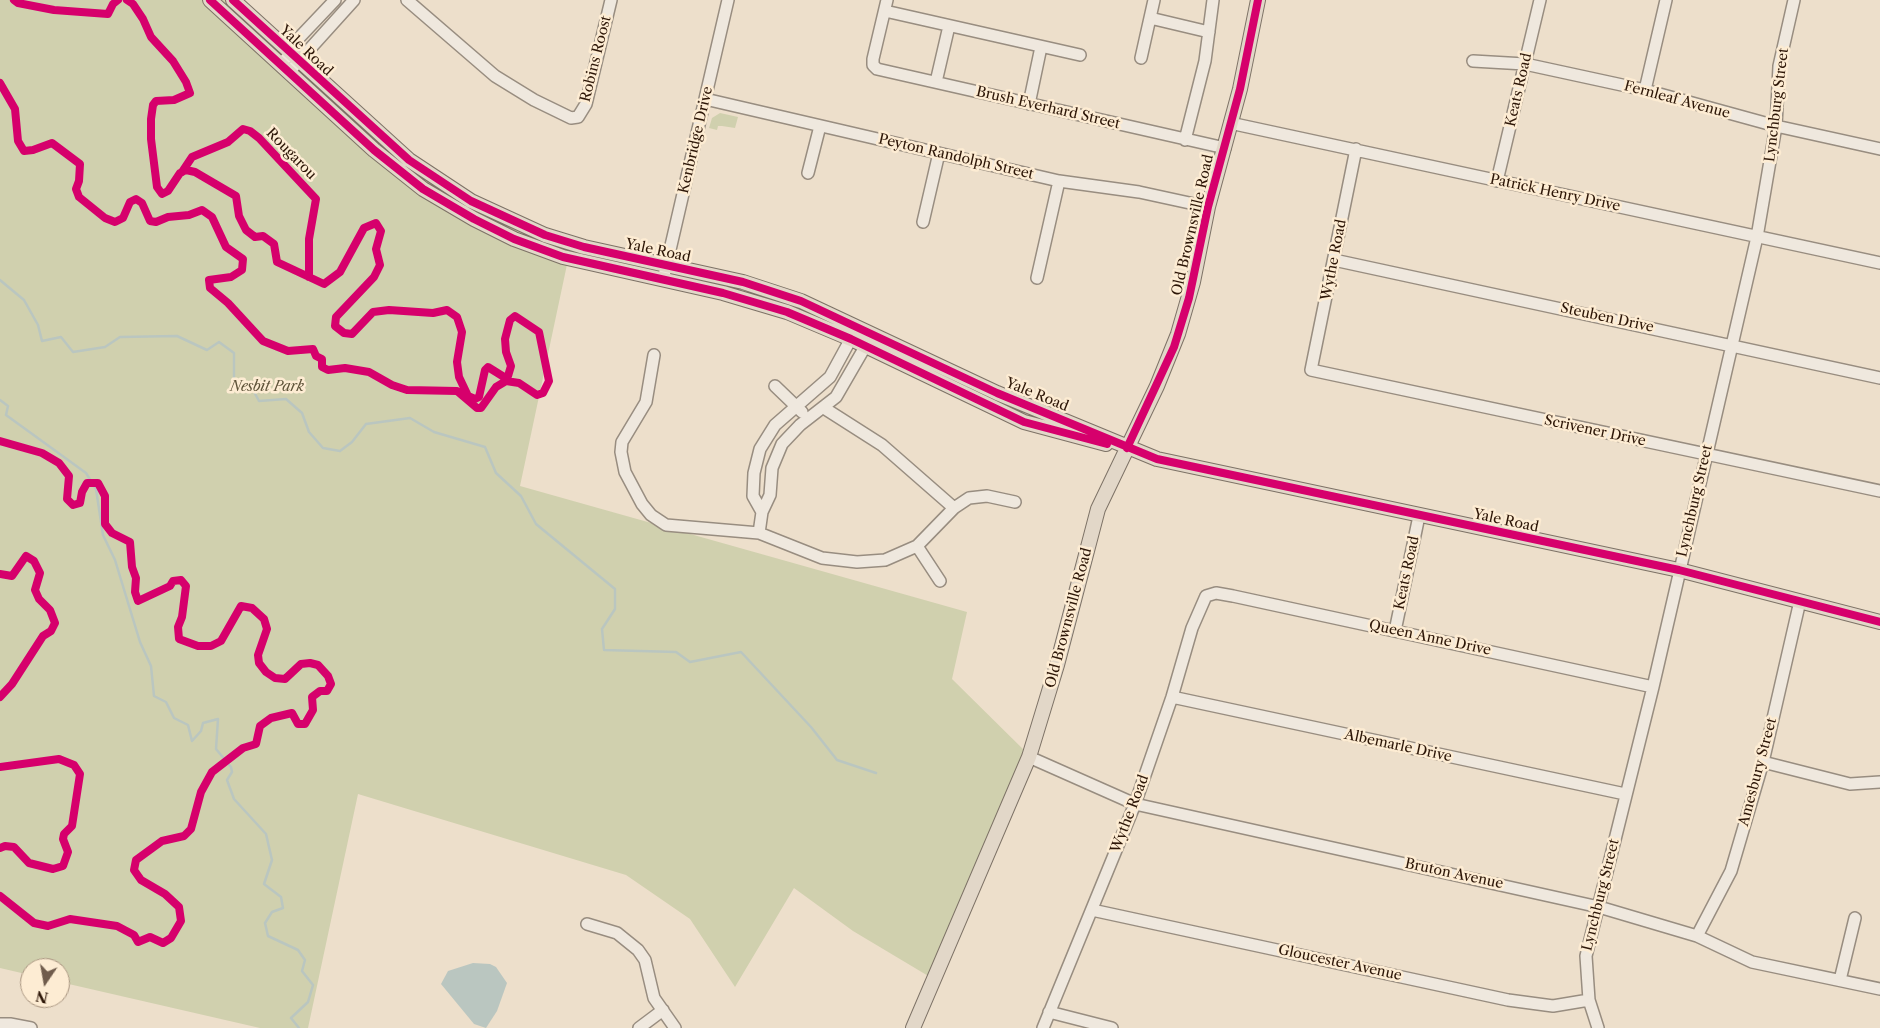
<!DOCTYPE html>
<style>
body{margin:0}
#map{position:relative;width:1880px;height:1028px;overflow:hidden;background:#eddfcb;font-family:"Libre Caslon Text",serif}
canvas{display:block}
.north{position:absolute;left:20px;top:958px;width:50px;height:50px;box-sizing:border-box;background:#fdecd3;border:1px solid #aa9681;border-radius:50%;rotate:192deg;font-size:14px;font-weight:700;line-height:20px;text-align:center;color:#2d1607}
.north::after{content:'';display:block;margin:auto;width:18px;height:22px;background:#705c4c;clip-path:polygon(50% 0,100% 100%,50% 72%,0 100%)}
</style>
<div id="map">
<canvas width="1880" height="1028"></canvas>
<div class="north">N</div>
</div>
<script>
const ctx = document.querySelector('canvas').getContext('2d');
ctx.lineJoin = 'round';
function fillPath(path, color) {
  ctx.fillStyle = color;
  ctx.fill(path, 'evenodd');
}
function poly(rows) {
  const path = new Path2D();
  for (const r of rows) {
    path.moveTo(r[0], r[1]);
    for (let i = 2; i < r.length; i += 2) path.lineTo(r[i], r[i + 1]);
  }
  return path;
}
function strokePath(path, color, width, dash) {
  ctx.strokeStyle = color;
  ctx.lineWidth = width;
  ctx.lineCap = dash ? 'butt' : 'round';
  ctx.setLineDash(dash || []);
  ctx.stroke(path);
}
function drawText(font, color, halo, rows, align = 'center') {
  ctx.font = font + ' "Libre Caslon Text",serif';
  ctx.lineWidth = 5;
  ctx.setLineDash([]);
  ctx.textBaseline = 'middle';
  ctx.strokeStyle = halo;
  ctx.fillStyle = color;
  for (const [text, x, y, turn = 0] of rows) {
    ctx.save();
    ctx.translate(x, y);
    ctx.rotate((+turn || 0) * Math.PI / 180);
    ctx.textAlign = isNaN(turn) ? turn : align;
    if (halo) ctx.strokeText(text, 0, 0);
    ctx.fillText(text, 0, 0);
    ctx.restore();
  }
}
const green = poly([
 [0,0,237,0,407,156,460,192,572,241,520,486,967,612,952,679,1029,755,935,980,853,931,794,888,735,987,690,919,626,875,358,794,308,1028,260,1028,60,982,60,968,30,968,30,975,0,968],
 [720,113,738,117,735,128,722,126,718,126,717,130,709,128,712,118]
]);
const water = poly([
 [473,963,490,964,496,967,507,983,497,1011,486,1028,474,1024,441,984,448,971]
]);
const stream = poly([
 [0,280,24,300,38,325,42,341,61,337,73,352,105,347,120,337,177,336,207,350,219,342,234,353,234,380,252,388,259,401,286,399,302,413,309,432,323,448,340,451,352,442,366,424,410,418,434,432,485,447,496,473,521,496,536,524,615,589,615,609,602,629,604,650,676,652,690,662,741,652,811,727,837,760,876,773],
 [0,400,8,406,6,415,86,473,96,489,103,535,115,560,140,642,151,666,154,696,166,702,174,718,188,725,192,741,201,731,203,723,218,719,216,749,231,767,232,772,227,780,234,799,266,834,272,860,264,884,281,897,283,908,272,912,265,923,268,936,298,950,305,960,302,971,313,985,308,1002,291,1018,299,1028]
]);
const minor = poly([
 [407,0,495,76,534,100,571,118,578,117,586,104,611,0],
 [887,0,873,59,873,65,877,69,1225,148],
 [885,11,1080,55],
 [1150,18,1209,32],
 [1141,58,1154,0],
 [1473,61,1525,64,1645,90,1776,126,1880,149],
 [281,64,291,53,297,40,335,0],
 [289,72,354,0],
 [936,82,949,26],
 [1645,90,1666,0],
 [705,99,1059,181,1139,192,1208,207],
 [1029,104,1041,47],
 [1230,123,1880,263],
 [1185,140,1205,61,1213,0],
 [1356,149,1311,370,1880,491],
 [808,173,820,126],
 [1497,181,1540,0],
 [923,222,939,153],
 [1334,260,1880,378],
 [1037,278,1059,181],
 [663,280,728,0],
 [654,355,646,402,622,442,621,452,625,472,642,504,651,515,666,525,759,533,822,558,857,562,885,560,917,546,954,508,969,498,987,496,1015,502],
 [775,386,802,412],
 [824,408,882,445,954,508],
 [762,512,753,496,754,473,760,449,775,425,830,377,854,333],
 [759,533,762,512,770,495,772,468,782,444,800,425,836,397,869,340],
 [917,546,940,581],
 [1395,631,1419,516],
 [1172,697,1625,794],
 [1029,757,1135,804,1599,907,1697,936,1752,962,1880,989],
 [1763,762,1850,784,1880,782],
 [1092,910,1508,1000,1553,1006,1589,1000],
 [587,924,617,933,638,950,645,960,654,998,675,1028],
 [1697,936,1731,871,1763,762,1800,601],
 [1840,980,1855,918],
 [1049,1012,1112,1028],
 [0,1024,10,1024,31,1028],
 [639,1028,663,1010],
 [1043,1028,1135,804,1172,697,1192,628,1206,596,1216,593,1233,596,1653,687],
 [1598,1028,1589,1000,1586,956,1653,687,1757,237,1776,126,1779,66,1794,0]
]);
const major = poly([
 [210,0,374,150,423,189,474,219,514,239,563,257,723,293,787,312,851,339,1024,422,1106,444],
 [233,0,409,160,471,201,545,235,584,247,743,282,801,301,997,393,1157,459,1679,570,1880,622],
 [913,1028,1029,757,1057,665,1098,509,1157,386,1178,334,1193,282,1208,207,1240,89,1258,0]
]);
const cycleway = poly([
 [14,0,18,3,54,10,108,14,113,4,118,0],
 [210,0,374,150,423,189,474,219,514,239,563,257,723,293,787,312,851,339,1024,422,1107,444],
 [233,0,409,160,471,201,545,235,584,247,743,282,801,301,997,393,1157,459,1679,570,1880,622],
 [0,83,15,109,18,141,24,151,33,150,52,143,80,164,79,181,76,189,79,197,105,218,115,222,123,218,130,202,136,199,142,203,150,221,156,222,168,217,189,215,202,210,212,217,226,247,243,259,242,270,231,277,209,280,210,288,228,303,263,341,288,351,313,349,316,356,322,359,322,367,328,370,345,368,369,372,392,385,407,390,457,391,477,408,481,408,496,387,506,381,519,383,537,395,543,393,549,381,539,332,515,316,510,320,505,339,506,352,511,366,508,376,504,377,488,367,485,370,479,397,475,399,468,396,459,377,457,362,462,332,457,317,447,310,433,313,389,310,373,312,352,334,344,333,335,326,336,317,374,277,380,265,376,249,381,231,376,223,364,228,340,272,324,284,277,262,274,244,263,236,255,237,246,230,239,216,236,196,195,172,186,170,180,173,168,191,162,194,157,187,151,139,151,119,153,105,156,101,174,100,190,93,186,82,173,61,151,37,143,19,133,4,127,0],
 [182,172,192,157,228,142,243,129,250,131,259,138,316,199,309,239,309,277],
 [0,441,42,453,59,463,69,476,67,499,73,505,80,503,82,492,87,483,98,483,105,496,105,524,112,533,130,542,132,567,136,578,135,592,138,601,170,586,173,581,181,580,186,586,182,617,178,627,179,639,198,646,211,646,221,641,241,606,252,608,264,619,267,629,258,655,259,663,266,672,275,678,285,679,301,664,310,663,318,665,328,676,331,684,327,691,320,691,312,697,313,710,305,724,298,724,292,713,271,718,260,726,256,744,243,748,212,772,201,792,191,829,184,836,162,841,136,860,134,870,141,880,165,894,179,907,181,921,171,938,163,943,150,937,138,942,134,935,117,926,70,919,48,926,34,923,0,896],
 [1127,448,1174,347,1189,298,1208,207,1240,89,1258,0],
 [0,574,12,576,26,556,34,561,40,573,35,590,39,599,50,610,55,623,51,631,43,636,12,684,0,697],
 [0,767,59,759,74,765,80,774,72,826,64,834,63,839,68,852,63,866,53,869,29,863,14,847,5,846,0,848]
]);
const streetNames = [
 ["Yale Road",306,51,43],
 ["Robins Roost",596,59,-76],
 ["Keats Road",1519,90,-77],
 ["Fernleaf Avenue",1677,100,15],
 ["Lynchburg Street",1777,105,-83],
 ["Brush Everhard Street",1048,108,13],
 ["Kenbridge Drive",696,140,-77],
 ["Rougarou",291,154,46],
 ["Peyton Randolph Street",956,157,13],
 ["Patrick Henry Drive",1555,193,12],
 ["Old Brownsville Road",1193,225,-77],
 ["Yale Road",658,251,12],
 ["Wythe Road",1334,260,-79],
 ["Steuben Drive",1607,318,12],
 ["Yale Road",1037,395,22],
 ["Scrivener Drive",1595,431,12],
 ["Lynchburg Street",1695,501,-77],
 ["Yale Road",1506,521,12],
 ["Keats Road",1407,573,-78],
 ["Old Brownsville Road",1069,618,-75],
 ["Queen Anne Drive",1430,638,12],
 ["Albemarle Drive",1398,746,12],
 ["Amesbury Street",1758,772,-75],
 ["Wythe Road",1130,814,-69],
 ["Bruton Avenue",1454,874,12],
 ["Lynchburg Street",1601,895,-76],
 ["Gloucester Avenue",1340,963,12]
];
const parkNames = [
 ["Nesbit Park",267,387]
];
fillPath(green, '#d0d0ae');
fillPath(water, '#bac6c0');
strokePath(stream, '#bac6c0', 2.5);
strokePath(minor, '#988d80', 14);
strokePath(major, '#7d7266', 16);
strokePath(minor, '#efe8de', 11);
strokePath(major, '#e2d7c8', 14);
strokePath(cycleway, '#d6006c', 8);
drawText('14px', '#2d1607', '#fdecd3', streetNames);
drawText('italic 14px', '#5e5339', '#fdecd3', parkNames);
</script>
